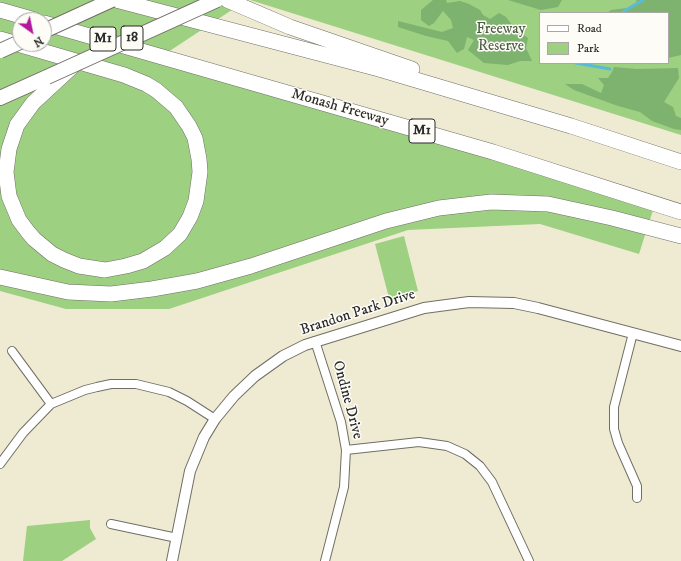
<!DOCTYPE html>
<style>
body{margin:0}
#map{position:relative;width:681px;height:561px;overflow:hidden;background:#efebd3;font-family:"IM FELL DW Pica",serif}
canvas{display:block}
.legend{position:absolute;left:539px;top:12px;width:130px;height:52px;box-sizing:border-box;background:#fdfcf7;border:1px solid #a9a8a5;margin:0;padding:5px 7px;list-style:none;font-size:12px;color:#2b2b2b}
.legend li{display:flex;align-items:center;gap:8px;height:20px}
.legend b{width:20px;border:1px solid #a9a8a5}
.north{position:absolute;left:12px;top:12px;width:40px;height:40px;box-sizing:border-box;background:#fdfcf7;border:1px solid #a9a8a5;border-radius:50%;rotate:147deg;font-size:11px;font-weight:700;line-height:16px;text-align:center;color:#2b2b2b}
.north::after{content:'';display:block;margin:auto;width:14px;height:18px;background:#b5179e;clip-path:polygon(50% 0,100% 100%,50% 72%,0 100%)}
</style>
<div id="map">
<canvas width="681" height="561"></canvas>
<ul class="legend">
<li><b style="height:5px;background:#fff"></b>Road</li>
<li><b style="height:11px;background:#9dd081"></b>Park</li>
</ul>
<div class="north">N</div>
</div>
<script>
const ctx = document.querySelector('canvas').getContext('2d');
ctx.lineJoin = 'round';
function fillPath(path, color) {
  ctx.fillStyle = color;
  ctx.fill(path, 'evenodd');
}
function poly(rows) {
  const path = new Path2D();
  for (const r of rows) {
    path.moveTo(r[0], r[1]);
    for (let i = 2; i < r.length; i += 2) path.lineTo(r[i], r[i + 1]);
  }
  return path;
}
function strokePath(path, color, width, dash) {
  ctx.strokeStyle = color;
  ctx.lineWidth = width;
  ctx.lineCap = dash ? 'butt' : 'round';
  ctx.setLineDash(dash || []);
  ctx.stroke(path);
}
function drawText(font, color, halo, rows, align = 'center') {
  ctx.font = font + ' "IM FELL DW Pica",serif';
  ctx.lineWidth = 3;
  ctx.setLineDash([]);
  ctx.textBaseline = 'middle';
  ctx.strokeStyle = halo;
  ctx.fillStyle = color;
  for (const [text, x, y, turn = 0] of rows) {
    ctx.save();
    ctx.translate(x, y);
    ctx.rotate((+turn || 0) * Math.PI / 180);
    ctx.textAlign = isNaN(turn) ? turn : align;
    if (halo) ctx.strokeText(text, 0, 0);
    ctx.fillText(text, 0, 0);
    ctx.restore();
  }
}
const green = poly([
 [0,0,247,0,162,56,655,204,639,254,540,224,408,230,169,309,66,309,0,291],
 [20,20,44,20,44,44,20,44],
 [250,0,681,0,681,135],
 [540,13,668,13,668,63,540,63],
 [404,236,418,291,389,298,375,244],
 [90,520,90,528,96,539,62,561,23,561,27,526]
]);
const forest = poly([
 [433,0,446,0,447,3,460,1,469,4,480,10,483,15,490,19,499,13,506,17,513,26,514,34,521,33,528,38,526,48,532,61,520,61,508,65,484,63,468,50,474,40,467,37,464,49,457,53,448,41,426,36,398,27,398,21,442,32,453,28,451,20,443,11,434,23,429,26,421,20,421,10],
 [508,0,562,0,558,7,541,10],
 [636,0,681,0,681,55,668,58,668,13,607,13,611,10,627,8,637,3],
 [614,67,637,69,678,68,679,78,664,102,673,107,676,116,681,118,681,130,674,129,652,121,640,112,618,106,574,90,565,84,582,84,601,93,604,85,598,78,608,78,612,72]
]);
const stream = poly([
 [621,13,643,0],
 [576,63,610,69]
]);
const minor = poly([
 [633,333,614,407,614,429,618,443,637,486,637,498],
 [315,341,341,422,346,450,344,487,325,561],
 [12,351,51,404],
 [346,450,419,442,447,446,465,454,480,466,492,482,529,561],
 [0,464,23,433,51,404,85,390,97,387,111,384,136,384,169,392,187,401,215,419],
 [111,524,177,538]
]);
const tertiary = poly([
 [172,561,190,471,204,437,215,419,234,396,255,376,283,356,305,345,424,308,469,302,514,303,538,308,681,346]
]);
const trunk = poly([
 [0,98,47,77]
]);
const motorway = poly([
 [116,0,379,69,571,126,681,162],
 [227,0,290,27,412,69],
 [0,10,35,20],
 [44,23,493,152,681,212],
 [0,39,124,75,146,84,156,90,176,107,189,126,195,138,199,159,200,172,196,201,190,217,180,234,165,248,143,261,126,266,105,270,79,266,64,260,52,254,34,239,28,232,19,220,9,196,6,172,9,149,17,125,33,103,73,66],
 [0,277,68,292,111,294,152,289,197,281,251,266,386,221,439,208,491,202,548,204,612,218,681,236]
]);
const trunkBridge = poly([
 [44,31,112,0],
 [0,51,20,42],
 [47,77,217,0]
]);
const shields = [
 [132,38,22],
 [103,39,26],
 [422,131,26]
];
const shieldNames = [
 ["18",132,38],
 ["M1",103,39],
 ["M1",422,131]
];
const parkNames = [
 ["Freeway",501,30],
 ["Reserve",501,47]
];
const streetNames = [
 ["Monash Freeway",340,108,16],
 ["Brandon Park Drive",358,313,-18],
 ["Ondine Drive",347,400,75]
];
fillPath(green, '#9dd081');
fillPath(forest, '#7eb26f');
strokePath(stream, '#58bbd7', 3);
strokePath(minor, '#706e66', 10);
strokePath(tertiary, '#706e66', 12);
strokePath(trunk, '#706e66', 16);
strokePath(motorway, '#706e66', 16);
strokePath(minor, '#fff', 8);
strokePath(tertiary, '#fff', 10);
strokePath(trunk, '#fff', 14);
strokePath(motorway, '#fff', 15);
strokePath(trunkBridge, '#706e66', 16, []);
strokePath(trunkBridge, '#fff', 14);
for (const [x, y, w] of shields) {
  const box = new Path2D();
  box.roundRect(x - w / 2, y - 12, w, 24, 3);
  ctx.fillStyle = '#fdfcf7';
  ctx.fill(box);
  strokePath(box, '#2b2b2b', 1);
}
drawText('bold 14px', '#2b2b2b', null, shieldNames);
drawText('15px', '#4d5d45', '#fdfcf7', parkNames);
drawText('15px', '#2b2b2b', '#fdfcf7', streetNames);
</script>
